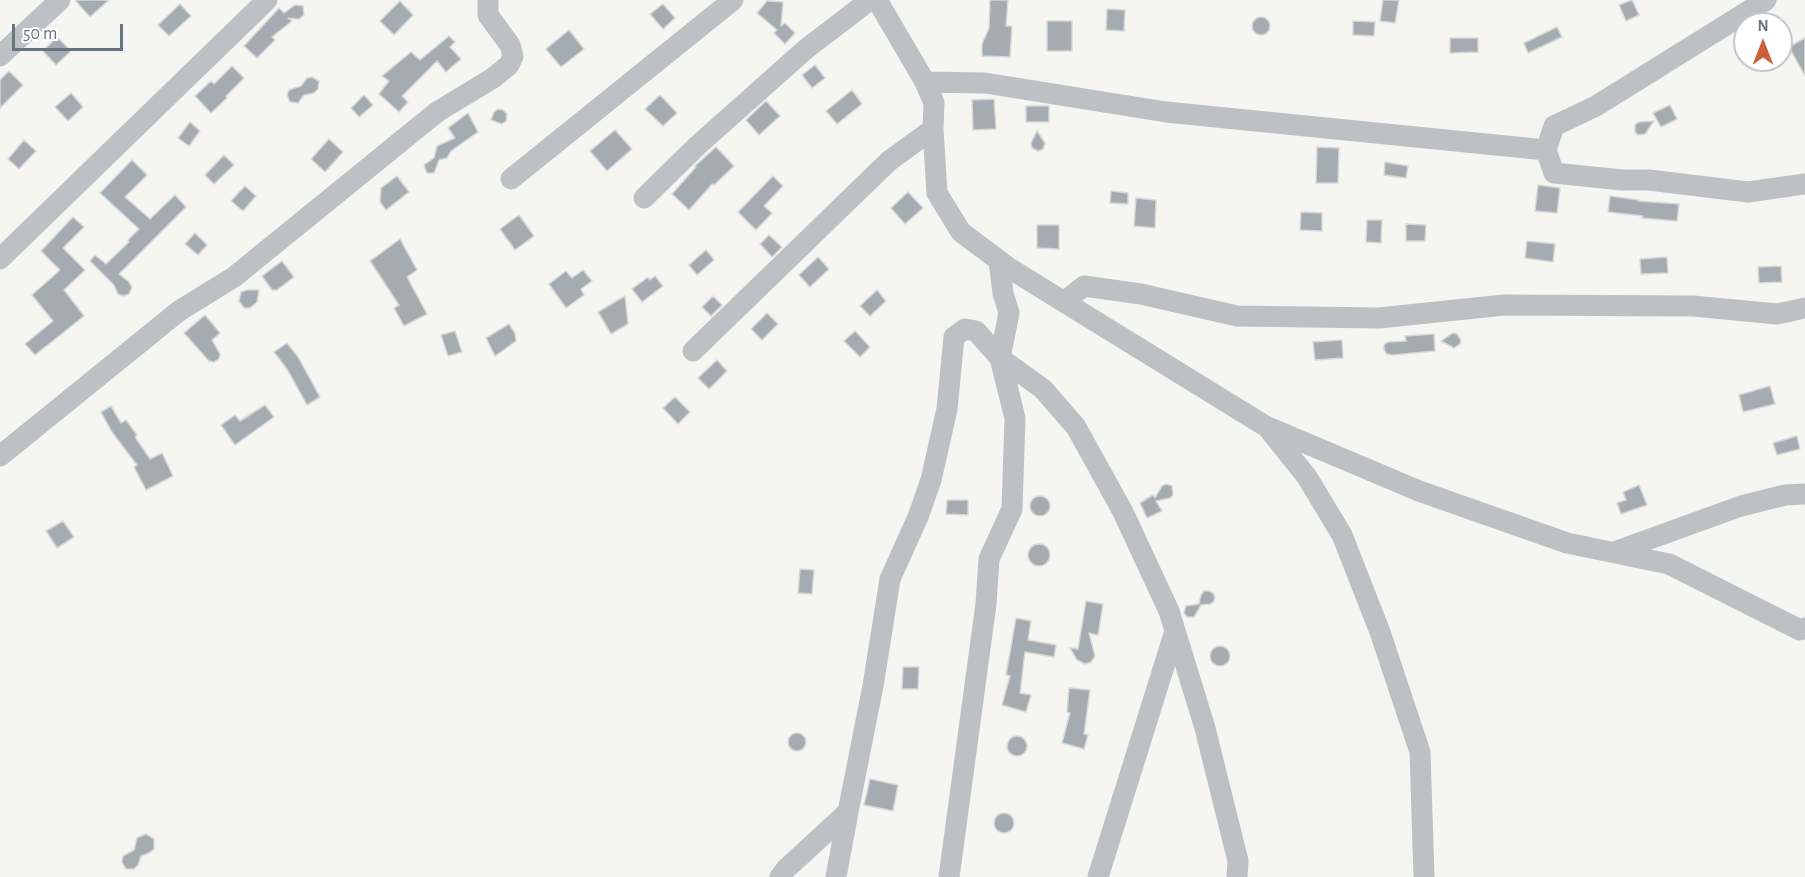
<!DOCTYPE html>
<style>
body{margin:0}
#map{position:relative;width:1805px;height:877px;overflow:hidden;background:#f5f5f2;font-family:"Alegreya Sans",sans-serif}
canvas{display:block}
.north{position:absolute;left:1733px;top:12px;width:60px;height:60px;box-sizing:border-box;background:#fff;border:2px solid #c3c8cc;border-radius:50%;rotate:0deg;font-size:16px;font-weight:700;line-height:24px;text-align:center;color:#687580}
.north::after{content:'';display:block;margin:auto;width:21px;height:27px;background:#cd5f3a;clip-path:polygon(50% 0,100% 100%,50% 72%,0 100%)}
.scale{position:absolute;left:12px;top:24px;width:111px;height:27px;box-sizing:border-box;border:3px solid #687580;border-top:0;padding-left:8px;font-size:18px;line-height:21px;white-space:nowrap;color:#687580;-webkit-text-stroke:4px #fff;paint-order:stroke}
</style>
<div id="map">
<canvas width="1805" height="877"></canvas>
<div class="north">N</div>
<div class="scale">50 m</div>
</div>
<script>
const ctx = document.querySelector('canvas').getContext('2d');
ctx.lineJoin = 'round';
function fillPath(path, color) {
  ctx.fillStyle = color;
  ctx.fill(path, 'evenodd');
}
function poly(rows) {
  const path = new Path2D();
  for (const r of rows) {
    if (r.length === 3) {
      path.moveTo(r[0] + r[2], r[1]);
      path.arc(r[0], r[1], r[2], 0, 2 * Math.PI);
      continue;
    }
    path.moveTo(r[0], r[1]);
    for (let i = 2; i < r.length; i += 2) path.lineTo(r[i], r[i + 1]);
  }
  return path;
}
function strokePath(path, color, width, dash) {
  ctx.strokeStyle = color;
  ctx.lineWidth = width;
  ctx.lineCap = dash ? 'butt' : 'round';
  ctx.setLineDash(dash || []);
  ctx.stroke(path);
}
const building = poly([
 [75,0,109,0,90,17,75,0],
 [990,0,1008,0,1006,26,1012,26,1010,57,982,56,982,44,989,28,990,0],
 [1383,0,1399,0,1395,23,1380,21,1383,0],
 [1632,0,1639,15,1626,21,1619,5,1632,0],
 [400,1,413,15,394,35,380,21,400,1],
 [767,1,783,2,781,26,785,23,795,33,785,44,774,33,777,30,757,13,767,1],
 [180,4,191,16,169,36,158,25,180,4],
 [663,4,675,18,663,29,650,14,663,4],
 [295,5,303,6,304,15,299,19,288,18,292,21,272,37,275,40,257,58,244,46,279,8,284,13,295,5],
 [1107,9,1125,10,1124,31,1106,30,1107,9],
 [1261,26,9],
 [1047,21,1072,21,1072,51,1047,51,1047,21],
 [1353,21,1375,22,1374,36,1353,35,1353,21],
 [1557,27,1562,37,1528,53,1524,43,1557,27],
 [569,30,584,49,561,67,546,49,569,30],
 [449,36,455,42,450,47,461,59,446,72,437,61,402,96,408,102,399,112,379,94,389,81,382,76,411,52,420,60,449,36],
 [57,37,71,51,56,65,43,51,57,37],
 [1450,38,1478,38,1478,52,1450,53,1450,38],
 [1805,38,1805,76,1789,47,1805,38],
 [815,65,825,78,812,88,802,75,815,65],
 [232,66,244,78,226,96,227,98,211,113,195,96,211,81,214,84,232,66],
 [9,71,23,85,0,108,0,80,9,71],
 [312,77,319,81,318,89,314,93,304,95,298,103,290,102,287,95,289,90,301,86,307,78,312,77],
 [852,90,862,104,837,124,826,111,852,90],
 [71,93,83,107,68,121,55,107,71,93],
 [364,95,373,105,359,117,351,108,364,95],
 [660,95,677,113,663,126,645,109,660,95],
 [994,99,996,129,973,130,972,100,994,99],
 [766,101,780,116,759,135,746,120,766,101],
 [1670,105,1677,119,1661,127,1653,113,1670,105],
 [1026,106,1049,106,1049,122,1026,122,1026,106],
 [498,109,503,110,507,114,506,121,502,124,491,120,494,112,498,109],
 [468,113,478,132,451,151,447,158,439,160,434,173,427,173,424,165,434,158,437,146,455,138,448,128,468,113],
 [1654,121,1645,134,1638,135,1635,132,1635,125,1639,122,1654,121],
 [190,122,200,131,189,146,178,138,190,122],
 [615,130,632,149,607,171,590,151,615,130],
 [1037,131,1045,143,1043,149,1038,151,1032,148,1031,143,1037,131],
 [329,139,343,152,325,172,311,159,329,139],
 [24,140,36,151,19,169,8,159,24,140],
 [716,147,734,166,714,185,712,184,689,210,672,194,696,167,695,166,716,147],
 [1317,147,1339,148,1338,183,1316,183,1317,147],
 [224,155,234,165,214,184,205,175,224,155],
 [132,160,147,175,125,197,150,219,175,195,186,207,119,274,129,282,132,287,129,294,123,296,118,294,114,285,90,261,95,255,106,264,129,242,128,240,139,229,100,193,132,160],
 [1385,162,1408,166,1406,178,1384,175,1385,162],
 [397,176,409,192,386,210,380,202,381,188,397,176],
 [773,176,783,186,764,206,772,213,756,230,738,212,773,176],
 [1538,185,1560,188,1557,213,1535,211,1538,185],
 [245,186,256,196,243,211,231,201,245,186],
 [1111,191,1128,193,1128,204,1110,203,1111,191],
 [908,192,923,208,905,224,891,208,908,192],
 [1610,196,1639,200,1638,201,1679,204,1677,221,1642,218,1643,216,1608,212,1610,196],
 [1136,198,1156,200,1155,228,1134,226,1136,198],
 [1301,212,1322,213,1322,231,1300,230,1301,212],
 [519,215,534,236,515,250,500,229,519,215],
 [73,217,84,227,63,248,85,270,64,290,84,316,35,355,25,344,53,321,32,295,60,270,41,251,73,217],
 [1367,220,1382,220,1381,243,1366,242,1367,220],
 [1406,224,1426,225,1425,241,1406,241,1406,224],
 [1037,225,1059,225,1059,249,1037,248,1037,225],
 [195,233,207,245,198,255,185,244,195,233],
 [769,235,782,247,772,257,760,244,769,235],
 [400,239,417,270,407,277,427,314,404,326,394,308,399,305,370,261,400,239],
 [1527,241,1555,244,1553,262,1525,258,1527,241],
 [706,250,714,260,697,275,689,265,706,250],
 [818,257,829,269,810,287,799,275,818,257],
 [1667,257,1668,273,1641,274,1640,259,1667,257],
 [282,261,294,277,277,290,272,290,262,276,282,261],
 [1781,266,1782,282,1759,283,1758,267,1781,266],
 [583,270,592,281,581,289,584,295,566,308,549,284,566,271,572,278,583,270],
 [655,276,663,286,642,302,632,289,648,277,650,280,655,276],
 [247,290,259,290,257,302,250,308,244,308,239,301,241,292,247,290],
 [877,290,886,301,870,316,860,306,877,290],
 [625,296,628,324,611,334,598,312,625,296],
 [713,296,722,305,711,316,702,307,713,296],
 [767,313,778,324,762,340,751,329,767,313],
 [205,315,220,333,212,340,220,354,219,359,214,362,209,361,184,333,205,315],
 [509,324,515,333,516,341,495,356,486,338,509,324],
 [455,331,462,352,448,356,441,335,455,331],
 [855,331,870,347,860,357,844,341,855,331],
 [1453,333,1457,334,1461,340,1460,344,1454,348,1441,341,1453,333],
 [1434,334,1435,351,1392,355,1387,354,1384,350,1384,345,1388,342,1406,341,1405,336,1434,334],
 [1342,340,1343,358,1315,360,1313,342,1342,340],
 [287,343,298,357,320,397,307,405,287,369,274,352,287,343],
 [717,360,727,371,709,389,698,378,717,360],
 [1770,386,1775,404,1743,412,1739,395,1770,386],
 [675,397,690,412,678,424,663,408,675,397],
 [265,405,274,417,235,445,221,425,235,415,240,421,265,405],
 [111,406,121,423,126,420,137,435,135,437,150,459,162,453,173,476,146,490,134,467,137,465,112,432,101,412,111,406],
 [1797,436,1800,449,1777,455,1773,443,1797,436],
 [1166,484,1172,486,1173,495,1170,498,1156,501,1162,511,1147,518,1140,503,1153,495,1155,498,1162,486,1166,484],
 [1639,485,1647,505,1621,514,1617,503,1626,500,1623,492,1639,485],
 [1040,506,10],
 [947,500,968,500,968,515,946,514,947,500],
 [63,521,74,537,57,548,46,531,63,521],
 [1039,555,11],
 [800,569,814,570,812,594,798,593,800,569],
 [1204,591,1209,591,1213,593,1215,597,1214,601,1210,604,1201,605,1194,617,1187,617,1184,613,1186,606,1199,604,1201,595,1204,591],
 [1086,601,1103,604,1098,635,1089,633,1095,656,1091,662,1085,664,1077,660,1070,648,1078,649,1086,601],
 [1016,618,1031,621,1028,640,1056,645,1054,657,1025,652,1020,693,1031,695,1026,712,1002,705,1010,676,1006,675,1016,618],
 [1220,656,10],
 [903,667,919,667,918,689,902,689,903,667],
 [1069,688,1090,690,1084,734,1088,735,1084,749,1062,743,1070,713,1067,712,1069,688],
 [797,742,9],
 [1017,746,10],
 [870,779,898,785,893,811,864,805,870,779],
 [1004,823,10],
 [146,834,154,839,154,849,149,853,141,856,138,865,134,869,126,869,122,862,123,856,134,850,137,838,146,834]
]);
const minor = poly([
 [877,0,925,82,934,103,933,129,937,193,961,232,1009,268,1267,427,1307,477,1342,535,1380,632,1420,752,1424,877],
 [0,56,60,0],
 [925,82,985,83,1166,112,1546,150,1554,173,1622,180,1649,180,1748,192,1805,184],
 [1546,150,1554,126,1596,106,1766,0],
 [511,179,733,0],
 [644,198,697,146,806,49,870,0],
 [0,259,267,0],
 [999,261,1003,293,1009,313,1000,358,1043,389,1076,427,1123,512,1169,611,1205,728,1238,861,1237,877],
 [1064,302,1084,286,1141,294,1237,316,1379,318,1504,305,1693,306,1777,314,1805,308],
 [693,351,889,161,933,129],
 [1270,428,1419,491,1567,543,1669,564,1800,630,1805,628],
 [0,456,179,311,234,277,437,112,493,78,509,65,513,56,510,45,488,15,488,0],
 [1614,552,1741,506,1785,495,1805,494],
 [848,812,873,686,890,579,918,517,931,480,947,409,954,337,965,329,976,331,1000,358,1015,418,1012,509,989,559,986,604,949,877],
 [780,877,786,869,848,812,836,877],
 [1098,877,1175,631]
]);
fillPath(building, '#a5acb1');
strokePath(building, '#d7d7d5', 1.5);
strokePath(minor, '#bdc1c4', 21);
</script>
